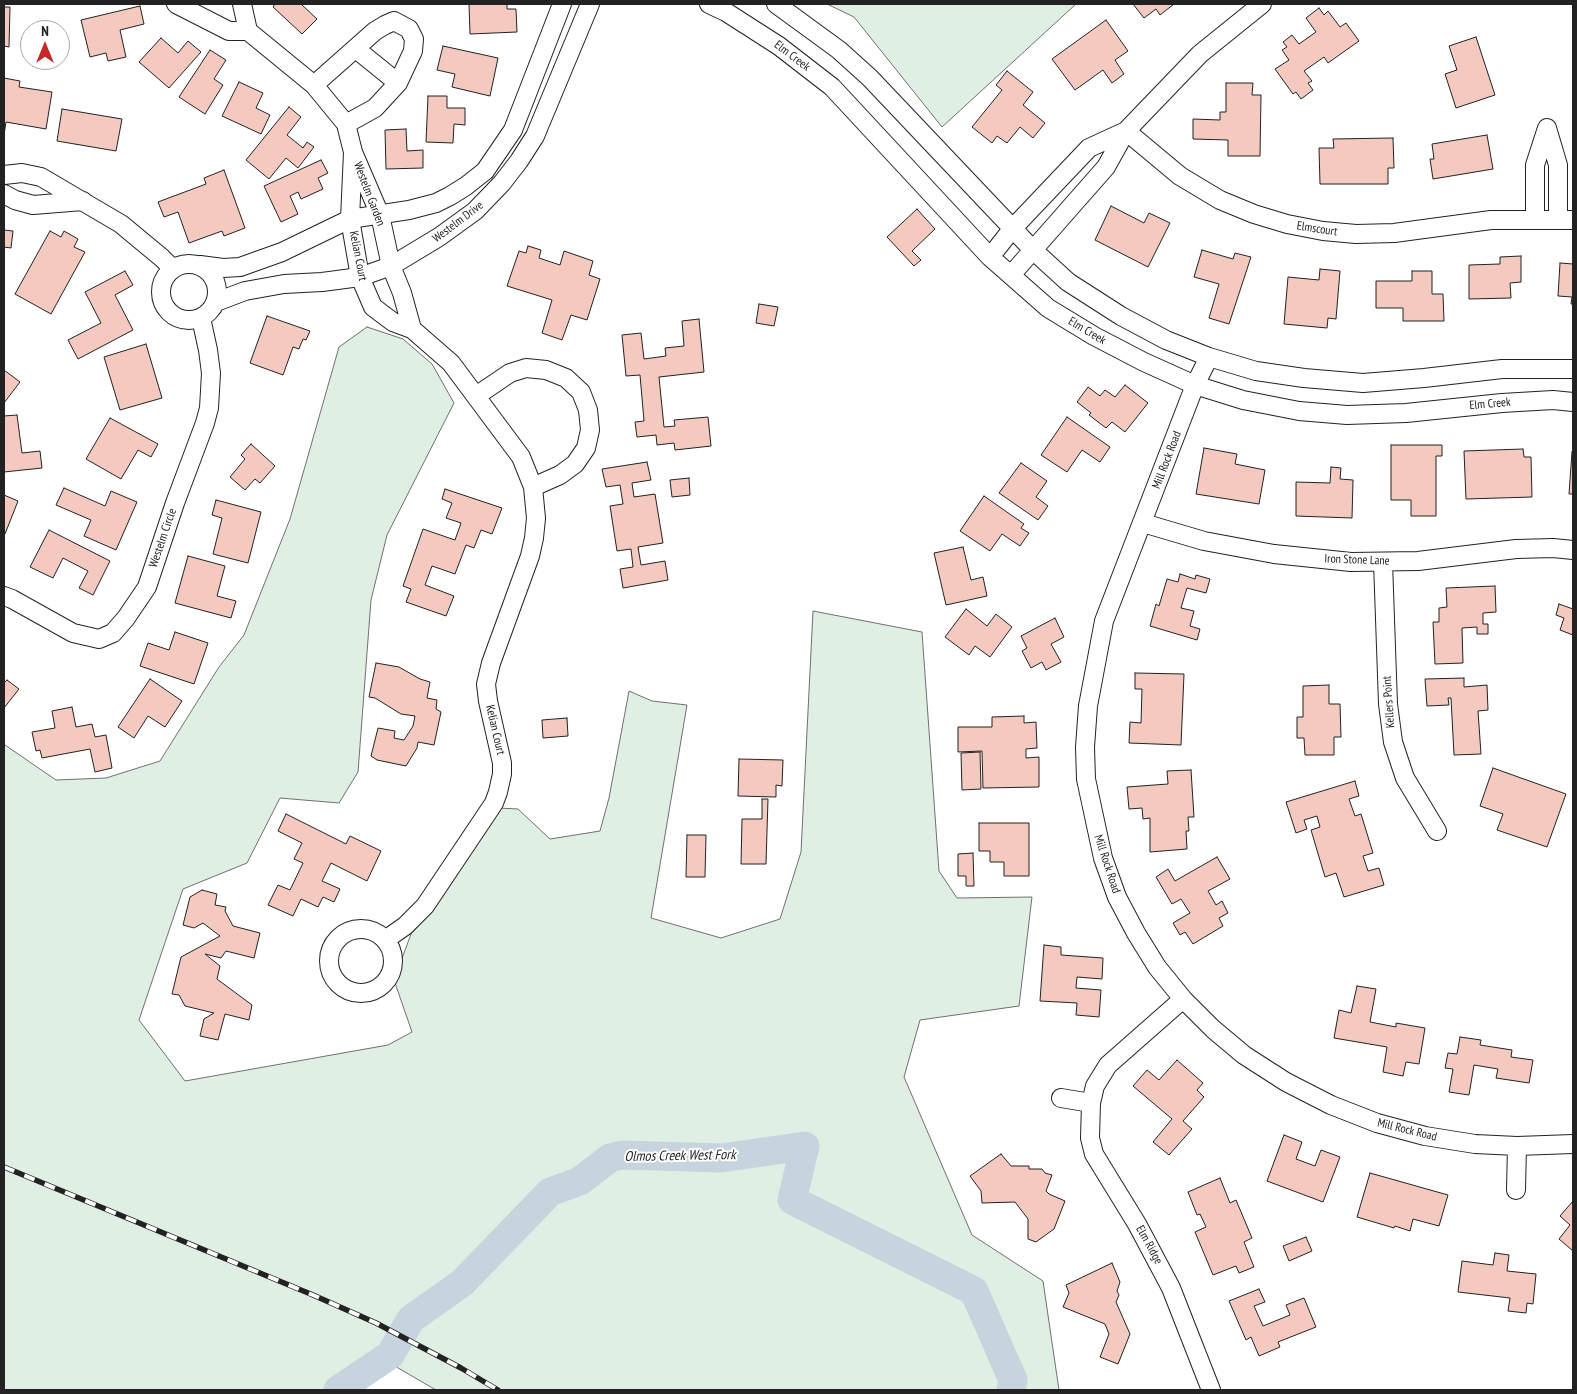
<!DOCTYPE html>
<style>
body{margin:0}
#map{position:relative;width:1577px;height:1394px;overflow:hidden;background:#fff;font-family:"PT Sans Narrow",sans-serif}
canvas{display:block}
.frame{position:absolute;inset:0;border:5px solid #222;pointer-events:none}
.north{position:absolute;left:20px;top:20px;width:50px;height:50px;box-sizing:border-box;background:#fff;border:1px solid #a7a7a7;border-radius:50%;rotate:0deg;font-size:14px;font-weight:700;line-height:20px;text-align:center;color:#222}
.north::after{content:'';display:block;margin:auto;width:18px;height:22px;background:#c62828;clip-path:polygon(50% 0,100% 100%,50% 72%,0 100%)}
</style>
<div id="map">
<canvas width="1577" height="1394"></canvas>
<div class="frame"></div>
<div class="north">N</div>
</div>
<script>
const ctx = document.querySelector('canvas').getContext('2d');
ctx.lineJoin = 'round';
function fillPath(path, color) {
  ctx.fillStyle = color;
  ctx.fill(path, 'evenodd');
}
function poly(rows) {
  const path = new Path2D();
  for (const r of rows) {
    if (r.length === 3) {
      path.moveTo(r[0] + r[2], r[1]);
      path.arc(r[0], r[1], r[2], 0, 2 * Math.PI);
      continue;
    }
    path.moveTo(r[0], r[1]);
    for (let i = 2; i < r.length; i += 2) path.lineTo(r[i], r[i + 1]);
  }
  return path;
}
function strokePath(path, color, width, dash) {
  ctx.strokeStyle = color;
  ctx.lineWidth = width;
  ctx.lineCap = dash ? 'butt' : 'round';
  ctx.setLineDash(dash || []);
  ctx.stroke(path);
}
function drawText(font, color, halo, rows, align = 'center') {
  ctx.font = font + ' "PT Sans Narrow",sans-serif';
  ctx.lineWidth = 4;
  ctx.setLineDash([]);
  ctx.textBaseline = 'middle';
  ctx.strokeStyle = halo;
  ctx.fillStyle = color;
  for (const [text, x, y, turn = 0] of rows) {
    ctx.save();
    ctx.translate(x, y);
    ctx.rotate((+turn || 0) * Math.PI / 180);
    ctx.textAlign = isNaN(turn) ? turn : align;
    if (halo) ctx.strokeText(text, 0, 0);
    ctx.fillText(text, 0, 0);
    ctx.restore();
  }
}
const green = poly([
 [827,4,1076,4,942,127,854,17,827,4],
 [367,327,403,339,432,364,454,403,387,535,371,600,358,772,339,803,280,798,247,863,183,889,139,1020,185,1081,388,1045,412,1032,394,980,411,934,436,906,498,808,518,809,550,839,600,831,609,798,629,691,652,701,687,705,651,918,721,938,780,919,801,852,813,611,922,632,939,871,957,898,1032,897,1019,1006,920,1020,904,1077,972,1235,1043,1281,1059,1390,436,1390,393,1365,360,1381,346,1390,4,1390,4,746,5,745,56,780,106,778,160,761,219,667,244,635,290,519,339,347,367,327]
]);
const river = poly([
 [338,1390,390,1355,411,1319,462,1283,550,1192,580,1181,610,1158,622,1155,721,1158,805,1146,792,1200,974,1291,1013,1380,1011,1390]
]);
const building = poly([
 [275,4,301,4,317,19,302,34,273,7,275,4],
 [469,4,507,4,507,9,516,9,517,32,470,34,469,4],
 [1133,4,1174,4,1160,15,1156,9,1144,18,1133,4],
 [140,6,144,24,120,30,126,57,108,61,106,53,90,57,81,20,140,6],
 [4,7,10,7,9,47,4,46,4,7],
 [1319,8,1324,15,1328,11,1340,27,1346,23,1359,41,1328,63,1324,57,1304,71,1312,81,1308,83,1313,90,1301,99,1296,92,1293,94,1275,69,1289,60,1282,50,1287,47,1283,42,1292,35,1299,44,1316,32,1306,18,1319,8],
 [1106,20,1128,51,1115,60,1124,74,1112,83,1103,70,1075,90,1052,59,1106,20],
 [1476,37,1495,95,1456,108,1445,74,1457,70,1449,46,1476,37],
 [161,38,178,53,188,41,201,52,169,88,139,62,161,38],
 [443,46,498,58,490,96,452,87,455,74,437,70,443,46],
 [210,50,226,60,214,79,223,85,205,114,179,97,210,50],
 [1007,71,1033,92,1023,105,1045,123,1033,138,1020,127,1007,143,997,136,992,143,972,127,1002,90,996,85,1007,71],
 [4,78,20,81,19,87,52,92,46,129,6,122,4,135,4,78],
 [239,82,263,93,256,108,270,115,261,134,222,116,239,82],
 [1226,83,1253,83,1252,95,1261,95,1260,156,1228,156,1228,140,1193,139,1193,119,1220,120,1220,112,1226,112,1226,83],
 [428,96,447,96,447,108,465,108,465,125,454,124,453,143,426,142,428,96],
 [289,107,301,117,287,135,303,148,307,142,314,147,298,168,286,158,269,179,246,160,289,107],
 [62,109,122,119,116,151,57,141,62,109],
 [406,129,407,151,423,150,423,168,386,169,385,130,406,129],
 [1487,135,1493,169,1433,179,1430,159,1434,159,1432,144,1487,135],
 [1393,138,1394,168,1388,168,1388,184,1320,184,1319,148,1334,148,1333,139,1393,138],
 [321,160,328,173,318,178,323,189,301,199,298,192,290,196,298,214,281,222,264,186,321,160],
 [224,170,245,228,224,236,222,231,189,243,178,212,164,217,158,202,206,184,204,178,224,170],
 [1111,206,1144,223,1149,213,1170,223,1148,267,1095,240,1111,206],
 [917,209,935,229,912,251,921,260,914,266,887,237,917,209],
 [4,230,13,231,11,248,4,247,4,230],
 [50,231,61,237,64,231,78,239,74,247,85,252,51,314,15,294,50,231],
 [528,246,541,250,539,258,560,265,564,251,593,261,589,275,600,279,587,320,571,315,562,340,542,333,552,300,507,286,519,251,526,253,528,246],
 [1202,250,1233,259,1235,253,1251,257,1229,324,1209,318,1219,284,1194,277,1202,250],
 [1521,256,1521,282,1510,283,1511,298,1469,299,1469,265,1500,264,1500,257,1521,256],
 [1560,263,1573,264,1573,304,1571,304,1572,297,1558,296,1560,263],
 [1320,269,1340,271,1336,319,1328,318,1327,328,1284,324,1288,277,1319,280,1320,269],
 [125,271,133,285,115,295,133,330,78,359,68,340,101,323,85,292,125,271],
 [1412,271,1432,271,1432,294,1443,294,1444,321,1403,321,1403,308,1376,308,1376,281,1412,281,1412,271],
 [759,304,778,307,774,326,756,323,759,304],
 [267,316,310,331,306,340,303,339,299,349,293,347,283,375,250,363,267,316],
 [699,319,704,372,659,377,664,427,675,426,674,420,708,417,711,446,675,450,674,443,657,445,656,435,637,437,635,422,644,421,640,375,626,376,622,335,641,333,644,359,666,356,665,348,684,346,682,321,699,319],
 [146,344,162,398,120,410,104,357,146,344],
 [4,370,20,382,4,403,4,370],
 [1125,385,1148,403,1125,432,1112,422,1106,428,1089,415,1091,413,1077,402,1088,387,1100,396,1105,390,1115,397,1125,385],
 [17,415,22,453,40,451,42,468,4,472,4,416,17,415],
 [1067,417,1110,447,1100,462,1082,450,1067,472,1041,455,1067,417],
 [110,418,158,444,151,457,138,450,121,479,86,459,110,418],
 [251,444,275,466,260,483,255,479,245,490,230,477,245,459,241,455,251,444],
 [1391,445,1442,445,1442,456,1436,456,1436,516,1411,516,1411,500,1391,500,1391,445],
 [1204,448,1237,454,1235,464,1265,470,1259,504,1196,494,1204,448],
 [1523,449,1524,457,1531,457,1532,497,1466,499,1464,451,1523,449],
 [1572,452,1573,452,1573,494,1569,494,1572,452],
 [647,462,651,480,632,483,634,497,655,494,663,543,638,547,641,565,665,561,668,580,623,588,620,569,633,567,631,549,617,551,610,506,623,504,620,485,606,487,602,469,647,462],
 [1021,463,1047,481,1036,497,1048,506,1038,520,999,493,1021,463],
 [1331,467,1341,468,1340,479,1353,480,1352,518,1296,516,1296,482,1330,483,1331,467],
 [689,478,690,495,672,497,670,480,689,478],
 [64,488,105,506,111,491,137,502,116,550,84,536,91,520,56,505,64,488],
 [445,489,502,508,492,534,481,530,474,548,466,545,455,574,432,566,425,585,454,596,446,616,406,602,411,589,403,586,423,529,455,540,461,523,446,518,452,503,442,499,445,489],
 [4,495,18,501,5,534,4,534,4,495],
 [984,496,1024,524,1021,528,1029,533,1020,546,1002,534,990,551,960,531,984,496],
 [216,500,261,512,248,563,213,554,222,518,212,515,216,500],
 [49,530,110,561,93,595,79,588,88,571,63,558,53,578,30,567,49,530],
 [963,547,971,580,983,577,987,596,946,605,934,553,963,547],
 [188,556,225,566,217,596,236,601,231,618,175,603,188,556],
 [1180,574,1195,579,1196,575,1210,579,1206,593,1187,588,1181,608,1194,611,1190,626,1200,629,1197,640,1150,626,1156,604,1159,606,1167,579,1178,582,1180,574],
 [1495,586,1496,612,1483,613,1483,624,1488,624,1488,634,1477,634,1477,627,1462,628,1463,663,1435,664,1433,622,1439,622,1439,608,1447,607,1446,588,1495,586],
 [1559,604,1573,609,1573,635,1560,630,1564,618,1556,615,1559,604],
 [966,609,987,626,996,614,1012,627,990,657,975,646,969,655,945,637,966,609],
 [1055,618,1064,637,1051,644,1061,662,1046,670,1042,662,1031,668,1022,651,1027,648,1021,636,1055,618],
 [175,632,208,643,194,684,140,666,148,643,169,650,175,632],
 [376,663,399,667,420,679,430,682,427,698,437,700,436,709,441,712,434,745,418,742,417,748,406,766,377,760,371,756,378,728,395,731,394,738,404,740,413,726,415,716,401,714,375,698,369,697,376,663],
 [1135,673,1184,674,1181,745,1129,743,1130,722,1141,723,1142,689,1135,689,1135,673],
 [1464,678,1464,687,1487,685,1488,710,1478,711,1481,754,1454,755,1451,698,1448,698,1449,705,1427,706,1425,679,1464,678],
 [150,679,182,701,165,727,148,716,134,738,118,727,150,679],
 [7,680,19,689,4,708,4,681,5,682,7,680],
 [1329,685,1329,704,1340,704,1341,737,1334,737,1334,755,1305,755,1304,738,1297,738,1297,717,1303,717,1303,686,1329,685],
 [72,707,76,727,92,724,95,737,106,735,112,768,95,772,90,749,42,758,40,750,36,751,32,732,55,728,52,711,72,707],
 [1024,716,1024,723,1036,722,1037,748,1026,749,1026,758,1039,757,1039,787,983,788,982,751,958,752,958,727,992,727,992,717,1024,716],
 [567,718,568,736,543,738,542,720,567,718],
 [980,752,981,789,962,790,961,753,980,752],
 [739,759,783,760,782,786,776,785,776,797,738,796,739,759],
 [1493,768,1566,794,1547,847,1497,830,1503,814,1480,806,1493,768],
 [1191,770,1194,817,1188,817,1189,831,1186,831,1187,849,1150,852,1150,818,1143,819,1142,808,1129,809,1127,787,1168,784,1167,771,1191,770],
 [1355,781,1359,796,1349,799,1355,816,1361,814,1373,853,1363,856,1368,871,1379,868,1384,885,1344,897,1336,873,1325,877,1311,830,1320,827,1317,816,1304,820,1307,829,1296,833,1286,802,1355,781],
 [762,799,768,799,766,864,741,864,742,819,762,819,762,799],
 [286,814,346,844,350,836,381,851,367,881,331,863,322,881,340,889,334,902,323,897,318,907,301,899,293,916,268,905,278,885,290,890,303,863,294,859,302,843,278,831,286,814],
 [979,823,1029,823,1029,876,1004,876,1004,862,990,862,990,851,979,851,979,823],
 [687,835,706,835,705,877,686,877,687,835],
 [973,853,974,886,966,886,966,876,958,876,958,854,973,853],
 [1217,857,1230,879,1208,891,1216,905,1222,901,1228,913,1219,918,1223,926,1193,944,1185,932,1180,935,1173,923,1190,913,1181,899,1172,904,1156,877,1168,869,1175,881,1217,857],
 [202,890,217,894,215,905,226,907,225,911,233,926,260,933,254,958,226,951,221,958,205,954,220,966,217,979,252,1005,249,1020,225,1014,218,1040,200,1036,204,1019,214,1013,185,1006,179,995,172,994,181,957,220,936,203,923,194,928,183,925,190,897,202,890],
 [1044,945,1061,947,1061,955,1103,958,1102,979,1077,977,1076,988,1101,990,1099,1017,1076,1015,1077,1003,1040,1001,1044,945],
 [1357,986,1376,989,1370,1022,1396,1027,1396,1023,1425,1028,1419,1064,1406,1062,1403,1076,1383,1072,1387,1047,1334,1038,1339,1010,1351,1013,1357,986],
 [1460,1037,1481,1040,1480,1045,1512,1050,1511,1057,1533,1060,1529,1083,1496,1078,1498,1069,1474,1065,1469,1095,1449,1092,1453,1069,1445,1068,1448,1053,1457,1054,1460,1037],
 [1177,1060,1203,1083,1197,1090,1204,1097,1183,1121,1192,1129,1169,1155,1153,1142,1172,1119,1133,1086,1147,1070,1159,1080,1177,1060],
 [1284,1135,1302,1142,1296,1159,1315,1166,1321,1150,1340,1157,1323,1202,1267,1181,1284,1135],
 [1001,1154,1011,1166,1029,1166,1029,1169,1042,1169,1045,1173,1052,1175,1046,1191,1049,1194,1065,1201,1054,1229,1036,1242,1028,1239,1028,1219,1015,1202,982,1203,981,1191,970,1176,1001,1154],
 [1370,1173,1448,1195,1439,1226,1413,1219,1410,1231,1395,1226,1394,1228,1357,1217,1370,1173],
 [1220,1178,1230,1203,1236,1200,1252,1238,1244,1242,1254,1267,1239,1273,1236,1266,1213,1275,1195,1232,1206,1227,1200,1214,1197,1215,1188,1192,1220,1178],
 [1573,1201,1573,1251,1559,1239,1570,1225,1560,1216,1573,1201],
 [1306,1237,1312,1251,1289,1261,1283,1246,1306,1237],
 [1495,1253,1509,1255,1507,1271,1536,1274,1533,1304,1527,1303,1526,1313,1508,1311,1510,1298,1458,1292,1462,1261,1493,1265,1495,1253],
 [1112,1263,1120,1282,1117,1291,1119,1295,1116,1302,1130,1334,1118,1364,1100,1357,1109,1334,1105,1324,1063,1307,1069,1293,1066,1285,1112,1263],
 [1259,1289,1265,1302,1254,1306,1263,1326,1290,1315,1286,1305,1304,1298,1316,1327,1278,1342,1280,1347,1259,1356,1251,1337,1246,1340,1229,1301,1259,1289]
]);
const minor = poly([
 [176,4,229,31,248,31,314,85,346,124,353,152,380,215,391,266,402,293,412,329],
 [242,4,248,31],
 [709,4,726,12,779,46,832,87,990,257,1048,308,1094,336,1144,362,1195,385,1243,400,1299,411,1347,415,1406,413,1502,403,1553,400,1573,402],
 [776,4,839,50,870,78,1034,251,1068,282,1121,316,1166,340,1209,357,1256,371,1304,378,1363,383,1424,378,1502,369,1573,369],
 [1262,4,1200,54,1126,131,1180,176,1220,200,1254,214,1287,224,1323,231,1356,234,1394,233,1491,220,1573,220],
 [356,49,398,83],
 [314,85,375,31,385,25,394,21,409,29,414,39,413,51,398,83,375,108,346,124],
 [353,152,350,219,360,277,373,307,393,322,412,329,451,363,521,457,533,487,536,518,534,538,530,556,491,663,486,684,488,701,502,763,502,774,498,792,494,803,425,906,405,926,385,940],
 [4,175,22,173,41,177,121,224,162,258,173,269],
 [4,194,15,200,33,205,83,201],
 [1535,220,1535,165,1547,128,1558,165,1558,220],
 [990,257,1013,228,1089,148,1126,131],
 [189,292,28],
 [200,265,223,268,240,267,282,252,350,219,409,210,436,203,450,196,466,186,485,171,513,130,562,4],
 [1011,275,1106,167,1126,131],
 [216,302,245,291,284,284,322,282,360,277,391,266,439,237,475,211,502,183,519,161,535,136,590,4],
 [1209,357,1195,385,1104,621,1088,706,1085,747,1086,779,1103,858,1117,897,1136,933,1157,967,1183,999,1213,1029,1244,1055,1286,1082,1331,1105,1377,1123,1425,1136,1475,1144,1517,1146,1573,1144],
 [476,396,510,373,526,368,546,370,566,378,581,392,588,410,590,430,586,448,575,464,560,475,533,487],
 [1143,523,1204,541,1274,554,1351,562,1418,561,1516,549,1553,548,1573,550],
 [1383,562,1388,704,1393,742,1405,778,1437,831],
 [4,596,12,599,73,633,99,639,113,633,126,618,147,587,175,503,205,423,209,408,211,373,208,350,201,318],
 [361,961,32],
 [1183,999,1108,1065,1095,1086,1091,1103,1090,1138,1094,1154,1137,1224,1171,1288,1211,1390],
 [1061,1098,1091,1103],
 [1516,1190,1517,1146]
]);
const rail = poly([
 [4,1167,313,1295,376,1323,461,1368,498,1390]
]);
const streetNames = [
 ["Elm Creek",792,56,37],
 ["Westelm Garden",369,194,69],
 ["Westelm Drive",458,222,-37],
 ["Elmscourt",1317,229,9],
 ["Kelian Court",358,256,79],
 ["Elm Creek",1087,331,31],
 ["Elm Creek",1490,404,-5],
 ["Mill Rock Road",1167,460,-69],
 ["Westelm Circle",163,538,-71],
 ["Iron Stone Lane",1357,560,2],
 ["Kellers Point",1389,702,-94],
 ["Kelian Court",495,730,77],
 ["Mill Rock Road",1107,864,72],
 ["Mill Rock Road",1407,1130,14],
 ["Elm Ridge",1149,1245,61]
];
const waterNames = [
 ["Olmos Creek West Fork",680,1156,-1]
];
fillPath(green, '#e0efe3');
strokePath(green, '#6f6f6f', 1);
strokePath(river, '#c7d3dd', 29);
fillPath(building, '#f3c9c0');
strokePath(building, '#222', 1);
strokePath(minor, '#222', 20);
strokePath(minor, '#fff', 18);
strokePath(rail, '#222', 5.5);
strokePath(rail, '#fff', 4, [11]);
drawText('12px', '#222', '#fff', streetNames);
drawText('italic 14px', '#222', '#fff', waterNames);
</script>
